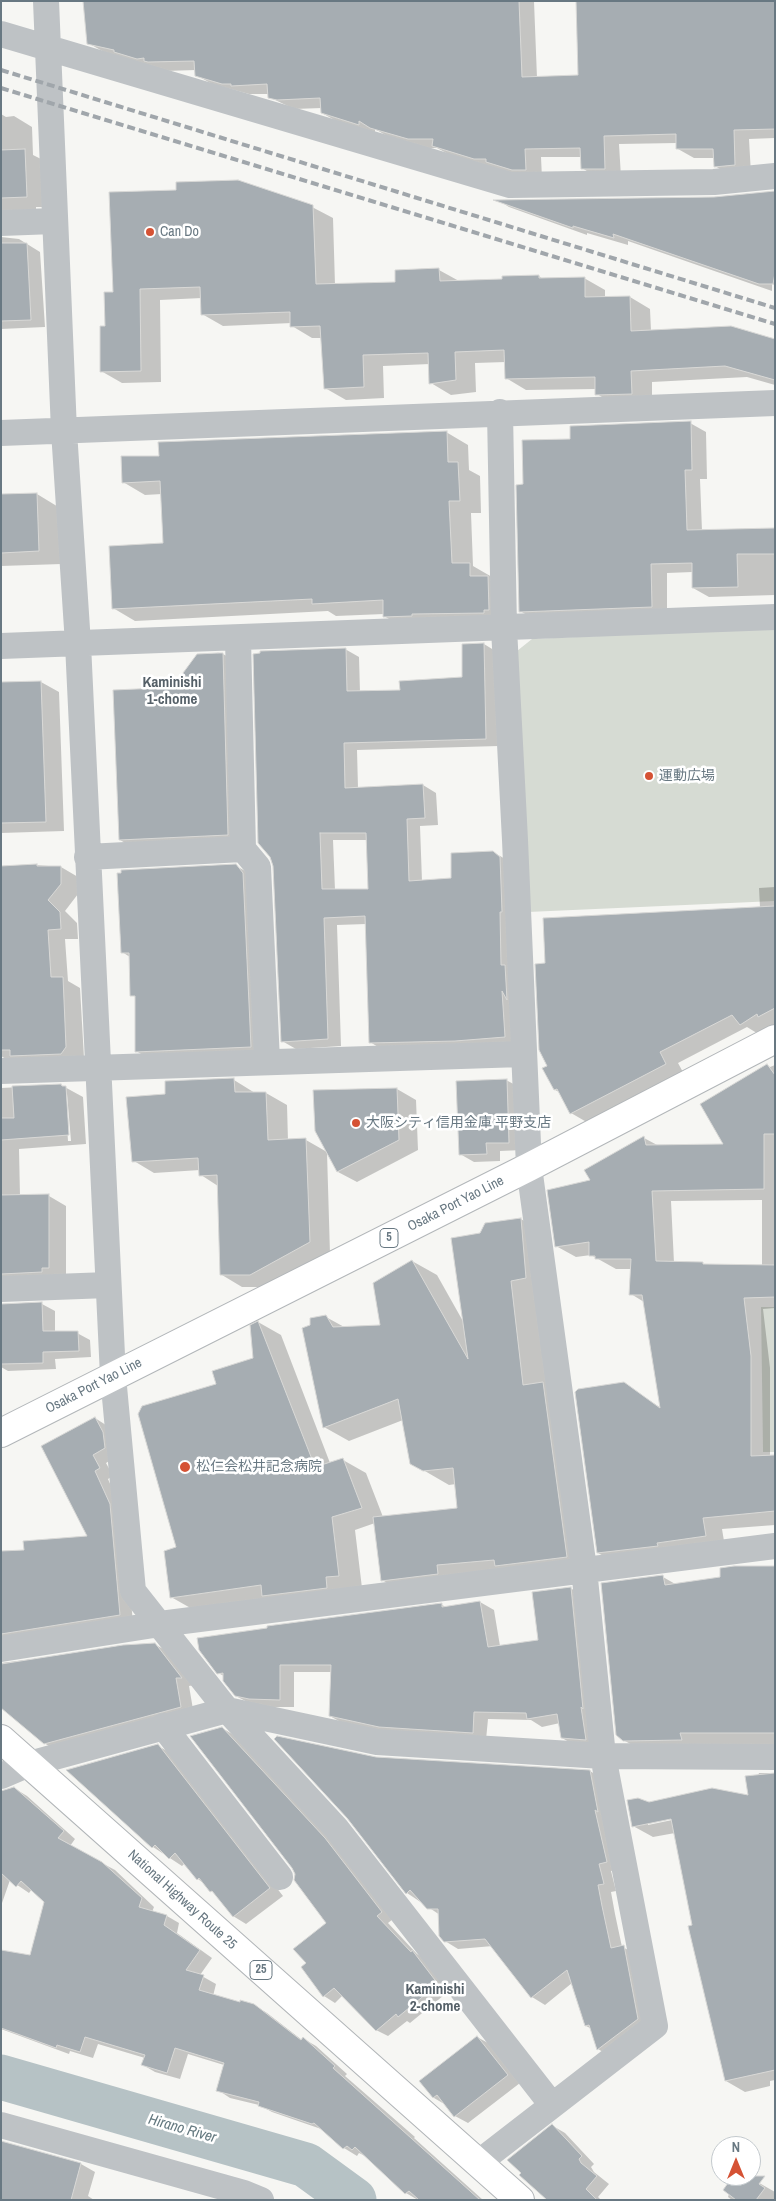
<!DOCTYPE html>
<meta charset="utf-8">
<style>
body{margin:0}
#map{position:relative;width:776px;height:2201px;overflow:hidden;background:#f6f6f3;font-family:"Archivo Narrow",sans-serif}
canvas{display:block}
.frame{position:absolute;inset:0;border:2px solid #687882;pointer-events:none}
.north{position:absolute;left:711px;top:2136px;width:50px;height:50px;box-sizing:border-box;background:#fff;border:1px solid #c3c9cd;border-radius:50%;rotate:0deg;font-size:14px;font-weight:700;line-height:20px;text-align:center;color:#687882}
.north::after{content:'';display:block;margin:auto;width:18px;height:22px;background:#d55234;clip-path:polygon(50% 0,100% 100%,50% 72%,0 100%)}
</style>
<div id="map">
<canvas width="776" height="2201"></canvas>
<div class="frame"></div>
<div class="north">N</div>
</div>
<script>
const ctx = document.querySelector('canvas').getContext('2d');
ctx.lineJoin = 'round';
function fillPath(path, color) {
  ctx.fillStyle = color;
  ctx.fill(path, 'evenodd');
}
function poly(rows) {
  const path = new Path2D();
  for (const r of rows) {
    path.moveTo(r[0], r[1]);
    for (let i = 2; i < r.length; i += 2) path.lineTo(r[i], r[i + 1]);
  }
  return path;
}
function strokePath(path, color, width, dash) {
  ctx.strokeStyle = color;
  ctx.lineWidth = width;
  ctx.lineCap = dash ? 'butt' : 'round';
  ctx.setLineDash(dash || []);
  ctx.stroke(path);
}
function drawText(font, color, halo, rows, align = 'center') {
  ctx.font = font + ' "Archivo Narrow","Noto Sans JP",sans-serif';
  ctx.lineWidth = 5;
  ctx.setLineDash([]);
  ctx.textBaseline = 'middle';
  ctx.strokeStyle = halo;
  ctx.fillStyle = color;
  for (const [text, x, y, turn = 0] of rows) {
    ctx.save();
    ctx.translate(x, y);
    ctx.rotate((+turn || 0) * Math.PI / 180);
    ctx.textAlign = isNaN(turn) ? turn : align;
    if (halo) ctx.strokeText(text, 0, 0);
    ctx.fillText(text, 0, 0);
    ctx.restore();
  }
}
const green = poly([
 [775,628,775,901,528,912,517,651,532,639],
 [761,1307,775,1307,775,1452,763,1452]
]);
const shadow = poly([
 [88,1,534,1,537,78,579,76,775,1,775,138,749,139,751,174,731,176,715,166,715,158,694,158,678,149,677,143,619,144,621,177,598,178,582,168,582,157,541,157,542,178,504,171,450,155,437,148,425,148,387,136,375,129,375,133,338,122,322,113,322,108,294,109,269,97,269,94,249,94,212,84,196,75,196,70,165,71,104,52,88,43],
 [1,114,6,117,14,116,32,127,33,155,43,160,45,207,36,207,36,217,1,230],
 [775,191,775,285,772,284,772,291,628,241,628,245,587,233,587,235,509,207,498,200,714,198],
 [312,207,333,218,335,285,396,283,439,270,459,281,504,280,539,276,544,280,584,278,605,290,605,298,630,297,650,309,651,331,775,340,775,385,747,377,652,382,652,405,617,406,597,394,597,389,526,390,506,378,506,362,475,363,476,392,451,395,431,383,430,364,383,366,384,398,346,400,325,388,322,338,312,338,292,326,292,323,223,326,202,314,202,298,160,300,161,382,122,383,101,371,106,327,114,293],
 [1,237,19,239,40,252,45,327,1,329],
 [690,423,706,432,707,479,700,479,702,531,775,529,775,595,709,597,693,588,693,572,667,573,667,615,536,620,520,611,524,486,571,440],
 [446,432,468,445,469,470,480,476,481,513,471,513,473,566,492,577,510,622,406,629,384,616,384,614,336,616,328,611,135,621,113,608,164,544,162,494,145,495,123,482,160,457],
 [37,494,60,508,62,564,1,566,1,496],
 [484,644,497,652,499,746,357,750,358,788,423,785,436,793,438,825,420,826,422,881,453,880,493,852,507,860,518,1044,383,1050,370,1042,366,924,337,925,341,1046,296,1049,282,1041,345,649,359,657,360,692,401,691,463,678],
 [333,840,368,840,369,890,335,890],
 [223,654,246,667,250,847,143,853,120,840,185,688],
 [41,682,59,692,64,831,1,833,1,684],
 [37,865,61,867,78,877,78,894,65,911,77,923,78,939,65,939,68,981,80,988,84,1058,18,1066,1,1056,1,866],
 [236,866,251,874,264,1056,150,1059,136,1051,136,997,132,995,130,957,122,952],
 [775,887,775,1025,760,1035,747,1027,678,1063,684,1074,590,1124,571,1113,561,1093,555,1090,549,1066,546,964,760,908,759,888],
 [767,1065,770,1067,775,1065,775,1308,763,1309,770,1368,770,1457,775,1457,775,1525,722,1529,725,1547,618,1564,598,1553,623,1383,661,1408,644,1302,631,1294,632,1269,616,1269,591,1255,576,1257,556,1246,592,1181,644,1138,659,1146,725,1146],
 [762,1200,762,1266,674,1263,671,1201],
 [234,1080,255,1093,266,1093,287,1105,288,1141,306,1140,327,1152,330,1254,272,1287,242,1287,222,1275,218,1186,201,1175,200,1170,154,1173,134,1161,166,1095],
 [506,1080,521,1088,523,1150,500,1151,500,1161,474,1162,460,1154],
 [61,1085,83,1097,86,1144,19,1149,20,1196,49,1196,66,1206,66,1277,1,1281,1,1088],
 [65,1094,67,1094,71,1141,68,1141],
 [397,1089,416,1100,418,1150,357,1182,338,1172],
 [521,1219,545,1234,591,1571,407,1594,382,1580,375,1523,355,1530,362,1588,194,1610,171,1597,178,1547,218,1385,255,1359,258,1322,281,1335,330,1463,343,1460,366,1473,383,1517,459,1509,456,1484,449,1485,411,1463,403,1420,349,1441,324,1427,311,1326,326,1317,346,1328,381,1326,412,1261,437,1275,464,1323,481,1234],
 [42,1304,55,1311,55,1333,77,1333,90,1340,91,1357,55,1359,56,1369,8,1371,1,1367,1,1305],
 [95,1418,109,1427,118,1456,106,1463,113,1476,108,1479,123,1513,133,1623,1,1651,1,1597,89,1538,42,1446],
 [775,1566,775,1750,644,1751,623,1740,663,1577,677,1585,722,1578],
 [570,1588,585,1596,600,1747,576,1746,562,1738,560,1723,542,1727,531,1720,488,1719,486,1740,394,1734,344,1724,330,1716,332,1672,294,1672,294,1707,264,1707,251,1704,236,1696,224,1676,218,1673,442,1605,446,1607,480,1602,494,1610,500,1646,540,1641],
 [154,1644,169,1652,195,1685,189,1686,194,1715,59,1752,44,1743,1,1707,1,1663],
 [222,1728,234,1735,336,1846,393,1919,388,1923,417,1954,424,1958,449,1991,410,2023,407,2021,388,2036,376,2030,343,1995,335,2003,324,1996,307,1963,327,1923,296,1874],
 [158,1746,171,1753,283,1896,246,1924,233,1916,217,1894,198,1879,185,1863,182,1866,153,1847],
 [376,1758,590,1771,603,1779,620,1869,611,1871,616,1891,611,1892,615,1914,622,1947,637,1954,651,2027,611,2057,598,2049,592,2029,586,2026,572,1983,545,2005,532,1997,493,1946,458,1949,445,1941,440,1915,407,1893],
 [759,1773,775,1773,775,2080,770,2081,770,2086,745,2092,726,2081,675,1833,653,1837,633,1826,649,1804,749,1797],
 [677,1816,677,1819,648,1825,648,1822],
 [14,1788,27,1796,75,1839,70,1846,115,1870,154,1907,152,1912,167,1916,179,1923,177,1933,212,1958,200,1975,216,1984,213,1996,254,2005,267,2013,302,2040,304,2039,316,2046,347,2074,345,2076,415,2137,414,2138,483,2200,418,2200,406,2193,365,2156,359,2153,357,2156,344,2148,324,2130,272,2112,259,2105,230,2098,218,2090,224,2065,188,2054,180,2079,155,2072,143,2065,145,2058,98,2044,93,2058,70,2051,69,2054,1,2029,1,1951,31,1956,46,1902,32,1889,29,1893,10,1880,1,1906,1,1792],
 [477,2037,490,2044,520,2083,468,2123,455,2116,446,2105,434,2098,421,2081],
 [553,2126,565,2133,594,2164,591,2167,594,2172,609,2184,598,2197,601,2200,552,2200],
 [1,2139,3,2142,81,2164,95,2172,88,2196,94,2200,1,2200],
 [735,2176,747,2176,775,2192,775,2200,732,2200,728,2197]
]);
const river = poly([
 [1,2077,306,2165,354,2200]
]);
const building = poly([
 [83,1,519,1,522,77,578,75,576,1,775,1,775,129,734,130,735,165,714,167,713,149,676,149,676,134,604,136,605,169,581,169,580,148,525,149,526,170,512,170,486,162,486,159,474,159,432,146,433,139,408,139,370,128,359,121,359,125,321,113,320,98,277,100,268,98,267,84,231,86,231,84,222,84,195,76,194,61,148,62,144,61,144,58,137,59,114,52,114,50,87,44,83,1],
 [25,149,27,197,1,198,1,150,25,149],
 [238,180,313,205,316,284,395,282,395,270,439,268,440,281,502,279,502,276,539,275,539,278,585,277,585,297,630,296,631,331,731,326,775,339,775,380,725,366,631,371,632,394,595,395,595,377,505,379,504,350,455,352,456,380,429,384,428,353,363,355,364,387,324,389,320,326,290,327,290,312,201,315,200,287,140,289,141,371,100,372,100,326,105,326,104,292,113,292,109,192,176,190,176,182,238,180],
 [775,191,775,273,773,284,759,284,613,234,614,238,573,226,573,228,493,200,714,197,775,191],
 [1,243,27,243,31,320,1,321,1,243],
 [691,421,692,470,685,470,687,530,775,528,775,554,737,554,738,587,692,588,692,563,651,564,652,607,519,612,516,485,523,484,522,440,570,439,570,426,691,421],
 [447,431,448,462,458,462,460,501,449,501,452,563,470,563,470,576,488,576,489,610,484,610,484,613,412,614,412,616,383,617,383,600,312,604,312,599,112,609,109,546,163,543,160,481,122,483,121,456,159,456,158,442,447,431],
 [37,493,39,551,1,553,1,494,37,493],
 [484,643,486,739,344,743,345,788,423,784,425,818,407,819,409,881,451,878,451,853,493,851,500,857,502,912,500,912,501,965,505,965,507,1000,502,991,505,1037,455,1041,369,1043,365,916,324,918,328,1039,281,1042,273,866,270,857,258,843,253,654,260,653,260,651,346,648,347,691,400,690,399,681,462,677,462,644,484,643],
 [320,833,366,833,368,889,322,889,320,833],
 [218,653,223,653,228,835,119,840,113,690,183,687,183,673,197,654,218,653],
 [41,681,46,822,1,823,1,682,41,681],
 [37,864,37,866,61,866,61,884,48,900,60,912,61,929,48,930,51,977,63,977,66,1047,61,1054,10,1056,10,1050,1,1050,1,866,37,864],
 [236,864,243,873,251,1047,135,1052,135,996,130,996,129,953,121,953,117,873,121,873,121,870,236,864],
 [775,906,775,1008,758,1017,757,1014,740,1025,732,1015,660,1052,666,1064,570,1114,557,1089,554,1090,542,1068,547,1066,539,1050,535,964,545,963,543,918,775,906],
 [767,1064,775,1075,775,1134,764,1134,764,1189,652,1191,656,1261,703,1262,703,1264,775,1265,775,1297,744,1298,751,1356,751,1456,775,1455,775,1511,703,1518,706,1536,657,1543,658,1546,597,1553,575,1392,578,1389,624,1382,660,1408,642,1295,629,1295,631,1259,595,1259,595,1256,589,1256,589,1242,555,1247,547,1190,590,1180,584,1170,644,1136,646,1145,723,1144,700,1104,767,1064],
 [234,1078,235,1092,266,1092,268,1140,306,1138,310,1242,250,1275,220,1275,217,1175,199,1176,198,1158,132,1162,126,1097,165,1094,165,1081,234,1078],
 [507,1079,509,1143,486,1143,487,1154,459,1155,456,1081,507,1079],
 [61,1084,62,1086,66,1086,69,1135,1,1140,1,1118,14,1118,12,1086,61,1084],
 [397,1088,399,1140,337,1172,315,1131,313,1090,397,1088],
 [49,1194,49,1268,42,1268,42,1272,1,1274,1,1195,49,1194],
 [521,1218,526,1278,511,1281,523,1385,543,1382,567,1557,495,1566,494,1560,437,1565,438,1574,381,1581,373,1517,457,1508,453,1468,423,1471,410,1464,398,1399,323,1428,302,1328,310,1325,310,1318,326,1315,333,1327,380,1325,373,1283,412,1260,468,1359,451,1238,480,1233,485,1223,521,1218],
 [42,1302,43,1331,78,1331,79,1351,43,1352,43,1363,1,1364,1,1304,42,1302],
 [258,1321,315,1467,343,1458,362,1508,332,1517,339,1576,326,1577,327,1588,262,1596,261,1585,170,1598,164,1551,176,1547,138,1414,142,1406,216,1384,212,1371,253,1358,250,1325,258,1321],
 [95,1417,103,1432,105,1448,93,1455,100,1468,95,1471,110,1504,120,1615,1,1634,1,1551,24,1550,23,1541,87,1536,41,1446,95,1417],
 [734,1566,775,1566,775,1733,680,1733,682,1740,623,1741,616,1735,601,1583,663,1575,665,1585,720,1577,720,1568,734,1566],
 [571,1587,583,1709,581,1707,586,1740,561,1738,557,1714,527,1719,526,1713,474,1712,473,1733,379,1727,329,1716,331,1665,280,1665,280,1700,249,1699,235,1696,223,1681,223,1673,217,1674,199,1650,197,1638,267,1628,267,1626,442,1603,442,1607,480,1601,488,1647,538,1640,532,1592,571,1587],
 [155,1643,182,1678,176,1678,181,1707,44,1744,1,1708,1,1664,123,1645,155,1643],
 [222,1727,325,1838,382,1912,377,1916,411,1952,412,1950,438,1984,398,2017,396,2014,376,2031,334,1988,323,1997,301,1967,306,1963,293,1949,326,1923,294,1880,295,1874,292,1868,190,1736,222,1727],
 [277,1736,376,1757,590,1770,598,1812,595,1810,607,1862,599,1864,604,1884,598,1885,602,1906,611,1948,624,1945,638,2019,597,2050,589,2025,585,2026,567,1970,531,1998,485,1939,444,1942,439,1936,438,1909,427,1909,410,1890,406,1894,347,1818,274,1739,277,1736],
 [158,1744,270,1888,233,1917,212,1891,210,1892,199,1878,197,1880,175,1853,169,1859,155,1845,152,1848,66,1770,158,1744],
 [775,1773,775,2070,725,2081,688,1926,692,1925,671,1819,632,1827,627,1800,638,1798,649,1802,712,1788,748,1795,745,1776,775,1773],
 [14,1787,64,1831,58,1838,102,1862,142,1898,139,1907,167,1915,164,1925,200,1950,186,1970,204,1975,199,1990,240,2002,240,2000,254,2004,301,2040,303,2037,335,2066,333,2068,480,2200,419,2200,409,2191,405,2194,355,2147,352,2150,347,2146,343,2149,314,2123,312,2124,258,2106,259,2102,216,2091,224,2063,175,2048,167,2073,141,2065,145,2055,85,2037,80,2052,57,2045,56,2048,1,2028,1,1950,30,1955,44,1902,21,1881,16,1887,1,1873,1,1791,14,1787],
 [477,2036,508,2075,454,2117,437,2095,433,2098,419,2081,477,2036],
 [552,2124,582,2156,579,2159,581,2163,597,2176,586,2189,597,2200,547,2200,519,2175,521,2173,507,2160,552,2124],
 [1,2141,81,2163,71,2200,1,2200,1,2141],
 [733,2176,765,2176,759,2184,765,2188,756,2200,736,2200,723,2190,733,2176]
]);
const minor = poly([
 [46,1,64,431,78,644,113,1376,133,1591,227,1710,336,1828,552,2105],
 [1,34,510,185,714,182,775,176],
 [1,223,54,221],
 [1,433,775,403],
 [238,639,243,849,258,867,267,1061],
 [1,646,775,617],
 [87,857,243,849],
 [1,1071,522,1054],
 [1,1289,108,1285],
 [1,1649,160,1624,775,1546],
 [163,1726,280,1877],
 [1,1776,29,1764,227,1710,377,1742,603,1756,775,1757],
 [1,2125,244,2193,261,2200],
 [478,2163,655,2026,603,1756,584,1569,529,1167,515,840,504,628,500,412]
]);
const major = poly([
 [1,1433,529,1167,775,1039]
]);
const highway = poly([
 [1,1739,520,2200]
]);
const rail = poly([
 [1,70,775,308],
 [1,88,775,324]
]);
const markers = [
 [150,232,5,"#d55234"],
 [649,776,5,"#d55234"],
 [356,1123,5,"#d55234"],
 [185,1467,6,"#d55234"]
];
const shields = [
 [389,1238,18],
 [261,1970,22]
];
const shieldNames = [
 ["5",389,1238],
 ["25",261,1970]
];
const poiNames = [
 ["Can Do",160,232],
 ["運動広場",659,776],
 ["大阪シティ信用金庫 平野支店",366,1123],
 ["松仁会松井記念病院",196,1467]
];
const streetNames = [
 ["Osaka Port Yao Line",456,1204,-27],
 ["Osaka Port Yao Line",94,1386,-27],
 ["National Highway Route 25",182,1900,42]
];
const neighbourhoodNames = [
 ["Kaminishi",172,683],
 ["1-chome",172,700],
 ["Kaminishi",435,1990],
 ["2-chome",435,2007]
];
const waterNames = [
 ["Hirano River",182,2129,16]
];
fillPath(green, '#d6dbd3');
fillPath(shadow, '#0003');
strokePath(river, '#b6c2c5', 45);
fillPath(building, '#a6adb2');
strokePath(building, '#d8d8d6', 1);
strokePath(major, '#b2b6b9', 30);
strokePath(highway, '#b1b5b8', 30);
strokePath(minor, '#bec2c5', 26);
strokePath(major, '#fff', 28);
strokePath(highway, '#fff', 28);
strokePath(rail, '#a0a6ab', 4, [8, 4]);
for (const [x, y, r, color] of markers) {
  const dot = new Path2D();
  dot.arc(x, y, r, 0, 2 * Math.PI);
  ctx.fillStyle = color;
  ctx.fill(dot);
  strokePath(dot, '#fff', 2);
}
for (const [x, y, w] of shields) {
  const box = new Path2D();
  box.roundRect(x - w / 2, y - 9.5, w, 19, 4);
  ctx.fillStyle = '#fff';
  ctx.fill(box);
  strokePath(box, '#687882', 1);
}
drawText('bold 12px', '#687882', null, shieldNames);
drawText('14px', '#687882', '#fff', poiNames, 'left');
drawText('14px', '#687882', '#fff', streetNames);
drawText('bold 15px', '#556068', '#fff', neighbourhoodNames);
drawText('italic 15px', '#63787f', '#fff', waterNames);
</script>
